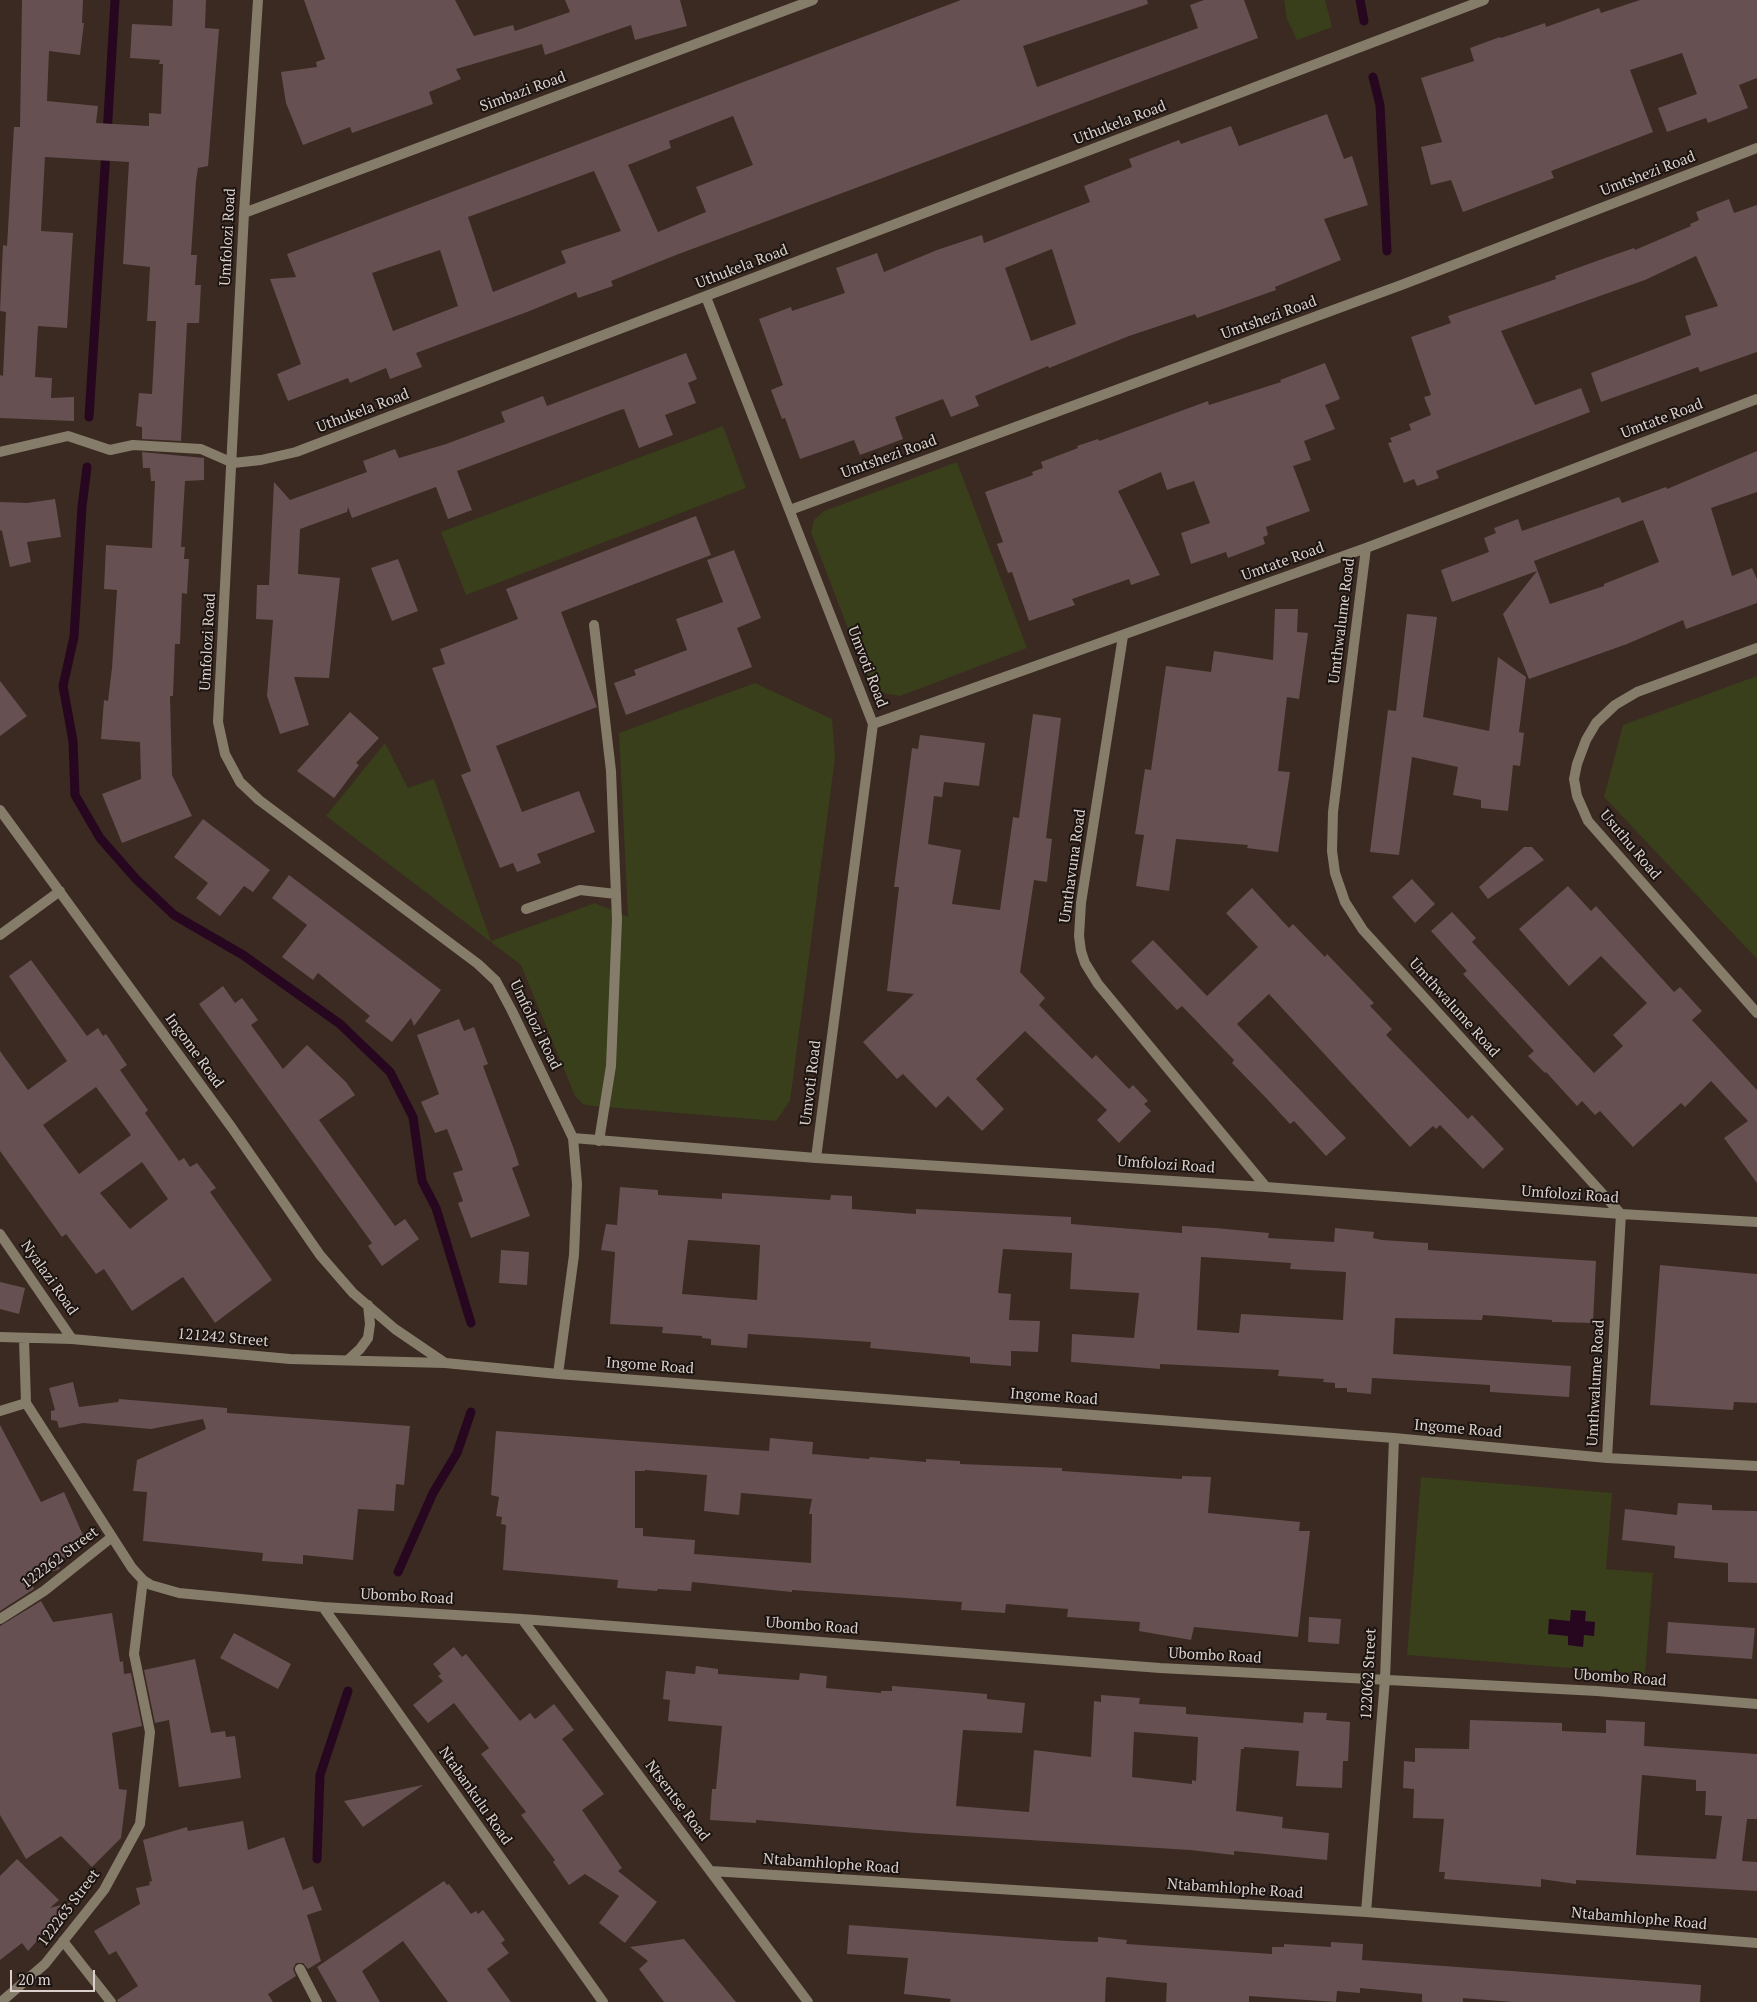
<!DOCTYPE html>
<style>
body{margin:0}
#map{position:relative;width:1757px;height:2002px;overflow:hidden;background:#3a2a21;font-family:"PT Serif",serif}
canvas{display:block}
.scale{position:absolute;left:10px;top:1970px;width:85px;height:22px;box-sizing:border-box;border:2px solid #dbd0cb;border-top:0;padding-left:6px;font-size:15px;line-height:18px;white-space:nowrap;color:#dbd0cb;-webkit-text-stroke:4px #1c1411;paint-order:stroke}
</style>
<div id="map">
<canvas width="1757" height="2002"></canvas>
<div class="scale">20 m</div>
</div>
<script>
const ctx = document.querySelector('canvas').getContext('2d');
ctx.lineJoin = 'round';
function fillPath(path, color) {
  ctx.fillStyle = color;
  ctx.fill(path, 'evenodd');
}
function poly(rows) {
  const path = new Path2D();
  for (const r of rows) {
    path.moveTo(r[0], r[1]);
    for (let i = 2; i < r.length; i += 2) path.lineTo(r[i], r[i + 1]);
  }
  return path;
}
function strokePath(path, color, width, dash) {
  ctx.strokeStyle = color;
  ctx.lineWidth = width;
  ctx.lineCap = dash ? 'butt' : 'round';
  ctx.setLineDash(dash || []);
  ctx.stroke(path);
}
function drawText(font, color, halo, rows, align = 'center') {
  ctx.font = font + ' "PT Serif",serif';
  ctx.lineWidth = 4;
  ctx.setLineDash([]);
  ctx.textBaseline = 'middle';
  ctx.strokeStyle = halo;
  ctx.fillStyle = color;
  for (const [text, x, y, turn = 0] of rows) {
    ctx.save();
    ctx.translate(x, y);
    ctx.rotate((+turn || 0) * Math.PI / 180);
    ctx.textAlign = isNaN(turn) ? turn : align;
    if (halo) ctx.strokeText(text, 0, 0);
    ctx.fillText(text, 0, 0);
    ctx.restore();
  }
}
const green = poly([
 [1284,0,1325,0,1332,27,1297,40,1287,19],
 [723,426,746,488,466,595,441,532],
 [957,462,1027,648,900,696,883,693,868,681,811,532,814,520,824,511],
 [1757,676,1757,959,1604,797,1623,725],
 [755,683,832,719,835,758,790,1101,776,1121,593,1106,583,1104,575,1096,521,965,326,816,385,743,408,788,434,779,491,941,595,903,628,917,619,733],
 [1421,1477,1612,1493,1606,1569,1653,1573,1645,1674,1407,1655]
]);
const water = poly([
 [1571,1610,1586,1611,1585,1621,1595,1622,1594,1636,1584,1635,1583,1647,1568,1645,1568,1636,1548,1634,1549,1619,1570,1621]
]);
const stream = poly([
 [1360,0,1364,21],
 [1373,77,1380,105,1387,251],
 [107,135,115,0],
 [89,417,106,151],
 [87,467,82,507,74,637,63,686,73,741,75,795,100,838,136,879,174,915,243,955,340,1024,390,1072,413,1117,422,1181,436,1208,471,1323],
 [398,1572,433,1493,457,1453,471,1412],
 [317,1859,320,1775,348,1691]
]);
const building = poly([
 [22,0,83,0,82,23,84,23,80,55,49,51,47,101,98,106,96,123,149,126,149,113,161,114,163,64,159,64,160,60,130,58,132,24,172,26,173,0,206,0,205,28,219,29,208,166,198,168,196,181,191,255,197,255,195,285,201,285,199,323,187,323,181,441,142,439,142,427,136,426,139,393,152,394,156,321,147,321,150,267,123,264,129,162,45,157,41,231,73,233,67,328,38,326,35,377,52,378,51,398,74,397,74,421,0,418,0,375,3,376,6,312,0,311,3,245,7,246,14,127,20,127],
 [304,0,455,0,474,36,513,25,515,31,570,12,565,0,680,0,687,26,635,40,631,25,545,55,542,44,456,69,461,79,429,92,433,104,352,133,350,127,303,145,286,103,281,72,317,67,316,62,325,59],
 [961,0,1147,0,1148,4,1023,46,1037,87,1198,28,1190,5,1204,0,1244,0,1258,38,676,255,611,281,613,286,578,298,576,292,527,312,416,353,422,367,390,379,386,368,350,383,348,378,288,401,277,374,301,364,270,279,296,277,287,254],
 [733,116,753,165,696,187,706,212,658,232,628,165,671,148,669,141],
 [594,171,621,231,561,251,566,263,493,292,468,217],
 [440,250,458,306,393,331,372,273],
 [1640,0,1757,0,1757,78,1739,85,1748,108,1708,123,1706,118,1667,132,1658,108,1697,94,1682,53,1630,70,1653,132,1551,171,1554,178,1463,212,1451,180,1431,185,1421,147,1442,142,1421,78,1474,61,1470,48,1500,37,1501,38,1545,23,1546,27,1599,8,1601,13],
 [1327,114,1344,159,1352,156,1368,205,1324,219,1341,260,1275,287,1276,290,1197,318,1195,314,1129,336,1049,368,1048,366,975,396,979,406,951,417,943,399,895,417,903,439,860,455,854,440,800,459,785,418,782,419,771,390,783,385,759,319,791,307,792,311,845,293,836,268,877,253,884,272,937,250,982,235,984,243,1090,202,1084,186,1132,167,1129,159,1179,140,1181,144,1231,126,1239,146],
 [1052,249,1076,324,1031,341,1005,268],
 [1729,199,1734,213,1757,205,1757,352,1700,372,1698,367,1601,402,1591,373,1691,335,1685,316,1718,306,1696,256,1645,280,1501,331,1535,405,1581,388,1590,412,1436,471,1439,478,1417,486,1414,479,1404,483,1388,443,1392,442,1390,438,1411,430,1409,424,1431,415,1424,397,1431,395,1411,337,1451,323,1448,316,1556,279,1555,276,1605,258,1634,248,1635,250,1691,226,1690,224,1699,220,1696,212],
 [686,353,697,379,688,383,696,403,665,415,673,435,639,448,624,409,620,410,457,471,472,510,448,519,436,487,352,518,348,507,347,512,300,529,298,574,340,578,329,678,294,677,309,725,280,734,267,696,273,620,256,619,257,585,269,585,274,482,290,500,367,472,363,461,395,449,399,458,446,444,505,422,501,412,543,396,547,406],
 [1325,363,1340,399,1325,405,1335,429,1304,441,1311,460,1293,466,1310,511,1266,527,1268,535,1263,537,1265,544,1228,558,1226,552,1191,564,1181,533,1210,523,1194,481,1167,490,1161,472,1118,491,1160,575,1131,585,1129,579,1072,599,1075,605,1029,621,1012,572,1008,573,997,544,1003,542,985,492,1033,475,1032,472,1043,468,1041,462,1078,448,1077,446,1098,439,1099,441,1208,401,1209,405,1281,382,1280,380],
 [1757,451,1757,492,1711,508,1732,576,1752,568,1757,579,1757,603,1686,629,1683,620,1627,644,1529,679,1503,614,1537,571,1452,602,1441,570,1489,552,1484,538,1496,533,1494,528,1518,519,1522,531,1619,497,1622,503,1666,487,1667,489],
 [1643,520,1659,562,1604,584,1604,586,1550,604,1534,561],
 [142,452,204,458,204,480,185,481,181,547,185,547,184,559,189,559,187,594,182,593,180,644,175,644,173,696,170,696,172,775,192,816,122,843,102,794,141,779,140,742,101,739,104,700,108,701,112,668,117,590,104,589,106,545,152,548,155,481,151,481,150,468,143,468],
 [55,499,61,537,27,542,31,562,10,567,2,531,0,530,0,502,27,503],
 [696,516,711,555,561,612,597,707,496,746,522,812,579,791,595,832,537,854,541,863,517,872,513,863,500,868,461,775,471,771,432,668,445,664,440,649,518,619,506,589],
 [734,550,761,618,737,628,752,667,626,715,614,683,636,675,634,670,687,650,676,619,723,602,707,560],
 [398,559,418,611,392,621,371,568],
 [1275,609,1298,609,1297,632,1308,633,1299,699,1287,697,1278,771,1290,772,1278,852,1247,848,1248,845,1176,839,1169,891,1136,886,1144,835,1135,834,1145,769,1151,770,1166,666,1211,672,1214,651,1273,660],
 [1407,614,1437,617,1423,717,1489,731,1498,657,1526,677,1519,732,1524,733,1520,766,1513,765,1508,811,1481,808,1481,800,1453,795,1458,767,1412,757,1399,855,1370,852,1388,710,1396,711],
 [0,681,27,716,0,736],
 [350,712,379,738,356,763,359,765,334,798,297,771],
 [1033,714,1061,718,1046,838,1052,839,1047,882,1034,880,1020,972,1045,998,1039,1005,1092,1059,1096,1055,1129,1089,1133,1085,1148,1101,1144,1104,1151,1111,1119,1143,1097,1120,1107,1110,1025,1031,976,1079,1004,1109,982,1131,948,1096,936,1108,903,1074,897,1079,863,1042,914,994,887,991,899,887,894,887,912,748,918,749,920,735,985,743,979,786,944,782,942,797,934,796,928,844,961,850,952,904,1000,910,1013,817,1019,818],
 [203,819,270,870,253,892,244,886,220,916,196,898,208,883,174,857],
 [1524,847,1532,847,1544,860,1488,899,1479,887],
 [289,875,441,990,414,1026,411,1018,392,1042,365,1021,370,1016,318,973,313,980,282,957,307,925,272,898],
 [1412,879,1435,904,1415,923,1392,897],
 [1568,886,1591,911,1596,906,1674,992,1680,987,1702,1011,1692,1020,1757,1090,1757,1183,1724,1138,1748,1121,1711,1081,1685,1107,1681,1103,1633,1147,1600,1111,1595,1115,1582,1101,1577,1106,1546,1072,1545,1073,1528,1056,1534,1051,1463,974,1467,971,1431,931,1452,912,1476,938,1472,942,1594,1073,1623,1046,1613,1035,1647,1003,1601,956,1569,986,1519,929],
 [1252,888,1289,928,1293,924,1325,957,1327,954,1374,1003,1370,1006,1392,1029,1386,1035,1468,1119,1472,1115,1504,1149,1483,1169,1440,1125,1436,1129,1433,1126,1410,1147,1269,994,1237,1024,1346,1138,1326,1156,1294,1121,1290,1124,1268,1100,1232,1063,1234,1060,1182,1006,1177,1010,1131,961,1153,940,1207,996,1258,947,1226,913],
 [31,960,87,1036,98,1028,103,1036,106,1034,127,1065,120,1070,148,1110,145,1113,179,1161,184,1158,190,1167,197,1163,216,1188,210,1192,272,1280,215,1323,183,1277,132,1311,104,1269,96,1274,66,1234,62,1237,0,1151,0,1051,28,1090,67,1061,9,976],
 [96,1087,131,1135,79,1174,43,1125],
 [142,1162,168,1199,130,1229,100,1193],
 [223,986,235,1003,242,998,258,1020,251,1025,283,1069,307,1045,346,1082,355,1095,319,1120,395,1226,405,1219,419,1239,382,1266,368,1246,372,1243,199,1004],
 [459,1019,464,1031,474,1027,488,1064,483,1066,515,1152,519,1165,512,1168,530,1216,471,1238,458,1203,463,1201,453,1173,463,1170,447,1129,435,1133,421,1102,439,1094,417,1035],
 [620,1187,658,1190,658,1195,722,1199,722,1193,830,1200,831,1195,852,1196,852,1209,916,1214,916,1209,1071,1217,1071,1224,1182,1233,1182,1226,1215,1228,1269,1233,1268,1238,1334,1242,1335,1228,1374,1232,1373,1238,1382,1240,1428,1243,1428,1250,1596,1261,1593,1323,1552,1322,1552,1320,1483,1315,1482,1320,1395,1318,1393,1354,1571,1366,1569,1397,1490,1392,1490,1385,1372,1378,1371,1394,1347,1392,1347,1388,1335,1388,1335,1383,1323,1382,1324,1379,1278,1376,1279,1370,1160,1364,1160,1369,1071,1362,1072,1334,1134,1338,1139,1293,1070,1289,1072,1253,1003,1249,998,1293,1011,1294,1009,1320,1040,1321,1038,1352,1011,1351,1011,1366,970,1363,970,1357,870,1348,871,1342,748,1334,747,1348,711,1345,711,1339,702,1338,702,1336,662,1333,663,1327,610,1324,615,1252,601,1250,606,1224,617,1225],
 [688,1240,760,1245,757,1300,682,1294],
 [1201,1257,1291,1263,1290,1269,1346,1272,1343,1320,1241,1314,1239,1333,1197,1330],
 [501,1250,529,1252,527,1285,499,1283],
 [1660,1265,1757,1274,1757,1403,1734,1402,1733,1410,1650,1405],
 [0,1282,25,1288,19,1314,0,1309],
 [73,1382,79,1407,118,1402,119,1399,227,1408,227,1413,410,1426,404,1485,396,1484,394,1511,358,1509,353,1560,303,1555,303,1564,262,1561,263,1553,143,1541,147,1492,133,1491,137,1460,206,1429,203,1419,151,1429,83,1423,59,1428,57,1421,51,1420,51,1411,55,1410,49,1388],
 [0,1425,41,1502,64,1492,86,1542,71,1548,74,1554,57,1561,60,1569,38,1576,40,1581,32,1584,34,1589,0,1611],
 [496,1431,769,1451,770,1438,813,1442,812,1454,869,1459,870,1457,926,1462,926,1459,960,1461,960,1464,1062,1468,1062,1471,1182,1479,1182,1476,1211,1477,1208,1513,1300,1522,1299,1531,1310,1531,1298,1637,1194,1627,1191,1640,1139,1631,1140,1622,1067,1617,1068,1609,1006,1604,1005,1613,961,1610,962,1602,792,1590,792,1592,692,1582,691,1591,658,1589,657,1591,617,1588,618,1580,503,1570,506,1525,501,1524,502,1517,496,1516,499,1497,491,1495],
 [645,1470,707,1475,704,1511,739,1515,741,1493,812,1499,809,1514,812,1514,811,1563,694,1554,695,1540,643,1536,643,1528,635,1528,635,1471,645,1471],
 [1678,1503,1712,1505,1712,1510,1757,1511,1757,1583,1728,1582,1728,1563,1674,1558,1675,1546,1622,1540,1625,1509,1677,1515],
 [41,1601,53,1622,112,1613,120,1662,123,1661,124,1674,131,1673,142,1726,112,1733,119,1789,127,1790,121,1838,92,1867,61,1836,26,1859,0,1815,0,1626],
 [1309,1617,1341,1619,1339,1644,1308,1642],
 [1668,1622,1755,1628,1752,1659,1666,1653],
 [234,1633,291,1664,278,1689,220,1658],
 [454,1647,462,1657,466,1654,520,1721,530,1713,535,1719,554,1704,574,1730,562,1739,604,1794,582,1810,622,1868,618,1871,657,1902,625,1943,599,1923,619,1896,585,1874,569,1885,553,1862,555,1860,521,1815,526,1812,481,1754,489,1748,454,1703,428,1723,413,1705,443,1681,438,1676,441,1674,433,1664],
 [195,1659,211,1733,225,1731,226,1737,235,1736,241,1778,179,1787,169,1720,155,1723,144,1670],
 [696,1666,718,1669,718,1674,783,1679,799,1680,800,1673,827,1676,826,1688,881,1693,881,1691,892,1691,892,1686,930,1689,987,1694,987,1699,1025,1703,1022,1733,963,1730,956,1806,1029,1812,1034,1750,1091,1757,1094,1701,1101,1702,1101,1695,1140,1698,1139,1704,1186,1707,1186,1714,1303,1723,1304,1712,1327,1713,1326,1720,1350,1722,1348,1761,1343,1761,1342,1788,1296,1786,1299,1751,1244,1747,1244,1749,1241,1749,1236,1811,1283,1817,1282,1828,1329,1833,1327,1860,1234,1851,1234,1855,1190,1850,916,1833,756,1820,756,1823,710,1820,712,1789,716,1789,722,1726,668,1721,670,1700,663,1699,666,1671,695,1674],
 [1134,1732,1198,1737,1196,1781,1192,1780,1192,1784,1132,1777],
 [1470,1720,1562,1723,1562,1731,1606,1733,1606,1720,1645,1722,1644,1746,1757,1754,1757,1819,1747,1819,1742,1861,1757,1862,1757,1891,1576,1880,1576,1884,1541,1879,1541,1887,1444,1879,1445,1872,1439,1872,1444,1819,1413,1818,1414,1789,1403,1788,1404,1761,1415,1762,1415,1748,1469,1749],
 [1642,1775,1696,1780,1696,1791,1706,1791,1705,1815,1722,1816,1716,1859,1636,1855],
 [423,1785,363,1827,344,1801],
 [243,1821,248,1850,284,1837,303,1890,313,1886,322,1910,307,1915,321,1961,308,1969,303,1963,296,1963,293,1969,296,1976,268,1994,273,2002,118,2002,117,2000,138,1986,116,1951,109,1955,94,1931,140,1904,136,1888,150,1885,149,1882,152,1881,143,1840,187,1827,188,1831],
 [17,1859,59,1900,50,1908,72,1902,28,1951,22,1943,0,1960,0,1876],
 [444,1881,447,1885,449,1884,471,1914,476,1911,478,1914,483,1910,505,1940,501,1943,509,1953,487,1969,511,2002,448,2002,403,1941,362,1971,380,2002,337,2002,317,1967],
 [849,1925,1067,1941,1098,1942,1098,1937,1127,1940,1126,1944,1272,1954,1272,1947,1284,1947,1284,1944,1331,1947,1331,1942,1363,1944,1362,1960,1701,1985,1700,2002,1512,2002,1463,1998,1463,2002,1422,2002,1422,1994,1360,1988,1360,1993,1337,1991,1336,2002,1249,1996,1249,2002,1166,2002,1167,1983,1108,1977,1106,1978,1105,2002,950,2002,951,1999,904,1994,908,1958,847,1954],
 [684,1939,736,2002,664,2002,639,1969,648,1961,630,1947]
]);
const lane = poly([
 [594,625,611,771,617,920,611,1066,599,1141],
 [526,909,580,890,616,894]
]);
const street = poly([
 [258,0,244,213,218,722,225,754,240,782,259,800,478,964,496,981,512,1011,573,1138,577,1184,574,1255,558,1374],
 [244,213,813,0],
 [706,297,873,724,816,1158],
 [0,452,68,436,110,450,133,445,201,449,233,463,261,460,296,452,1484,0],
 [790,510,1404,284,1757,148],
 [1366,548,1333,812,1332,851,1335,873,1345,902,1363,930,1621,1214,1607,1458],
 [1123,636,1081,903,1079,936,1081,951,1085,963,1098,984,1266,1187],
 [1757,648,1637,692,1615,705,1596,723,1586,740,1577,764,1574,779,1577,796,1588,821,1757,1013],
 [873,724,1366,548,1757,399],
 [0,810,232,1128,320,1255,353,1293,395,1329,445,1363,558,1374,1394,1438,1607,1458,1757,1466],
 [0,935,60,891],
 [573,1138,816,1158,1266,1187,1621,1214,1757,1222],
 [0,1234,72,1339],
 [0,1337,72,1339,290,1359,445,1363],
 [24,1339,26,1403,132,1568,143,1580,151,1585,179,1593,323,1607,522,1619,1160,1668,1597,1691,1757,1704],
 [348,1360,360,1349,368,1338,370,1324,368,1305],
 [0,1411,26,1403],
 [323,1607,603,2002],
 [0,1619,44,1591,112,1537],
 [522,1619,808,2002],
 [711,1871,1366,1912,1757,1943],
 [1366,1912,1385,1679,1394,1438],
 [63,1941,111,2002],
 [300,1969,317,2002],
 [1,2002,45,1964,104,1890,140,1824,150,1732,134,1654,143,1580]
]);
const streetNames = [
 ["Simbazi Road",523,92,-20],
 ["Uthukela Road",1120,123,-21],
 ["Umtshezi Road",1648,174,-21],
 ["Umfolozi Road",228,237,-87],
 ["Uthukela Road",742,267,-21],
 ["Umtshezi Road",1269,318,-20],
 ["Uthukela Road",363,411,-21],
 ["Umtate Road",1662,419,-21],
 ["Umtshezi Road",889,457,-20],
 ["Umtate Road",1283,562,-20],
 ["Umthwalume Road",1342,621,-83],
 ["Umfolozi Road",208,642,-87],
 ["Umvoti Road",867,667,69],
 ["Usuthu Road",1630,845,50],
 ["Umthavuna Road",1073,866,-82],
 ["Umthwalume Road",1454,1008,48],
 ["Umfolozi Road",535,1025,64],
 ["Ingome Road",194,1051,54],
 ["Umvoti Road",811,1083,-83],
 ["Umfolozi Road",1166,1165,4],
 ["Umfolozi Road",1570,1195,4],
 ["Nyalazi Road",49,1278,55],
 ["121242 Street",223,1338,5],
 ["Ingome Road",650,1366,4],
 ["Umthwalume Road",1596,1383,-87],
 ["Ingome Road",1054,1397,4],
 ["Ingome Road",1458,1429,5],
 ["122262 Street",60,1558,-37],
 ["Ubombo Road",407,1597,3],
 ["Ubombo Road",812,1626,4],
 ["Ubombo Road",1215,1656,3],
 ["122062 Street",1369,1674,-87],
 ["Ubombo Road",1620,1678,4],
 ["Ntabankulu Road",475,1796,55],
 ["Ntsentse Road",677,1801,53],
 ["Ntabamhlophe Road",831,1864,4],
 ["Ntabamhlophe Road",1235,1889,4],
 ["122263 Street",69,1908,-53],
 ["Ntabamhlophe Road",1639,1919,5]
];
fillPath(green, '#393e1b');
fillPath(water, '#270720');
strokePath(stream, '#270720', 9);
fillPath(building, '#665052');
strokePath(lane, '#867c6a', 10);
strokePath(street, '#867c6a', 10);
drawText('15px', '#dbd0cb', '#1c1411', streetNames);
</script>
